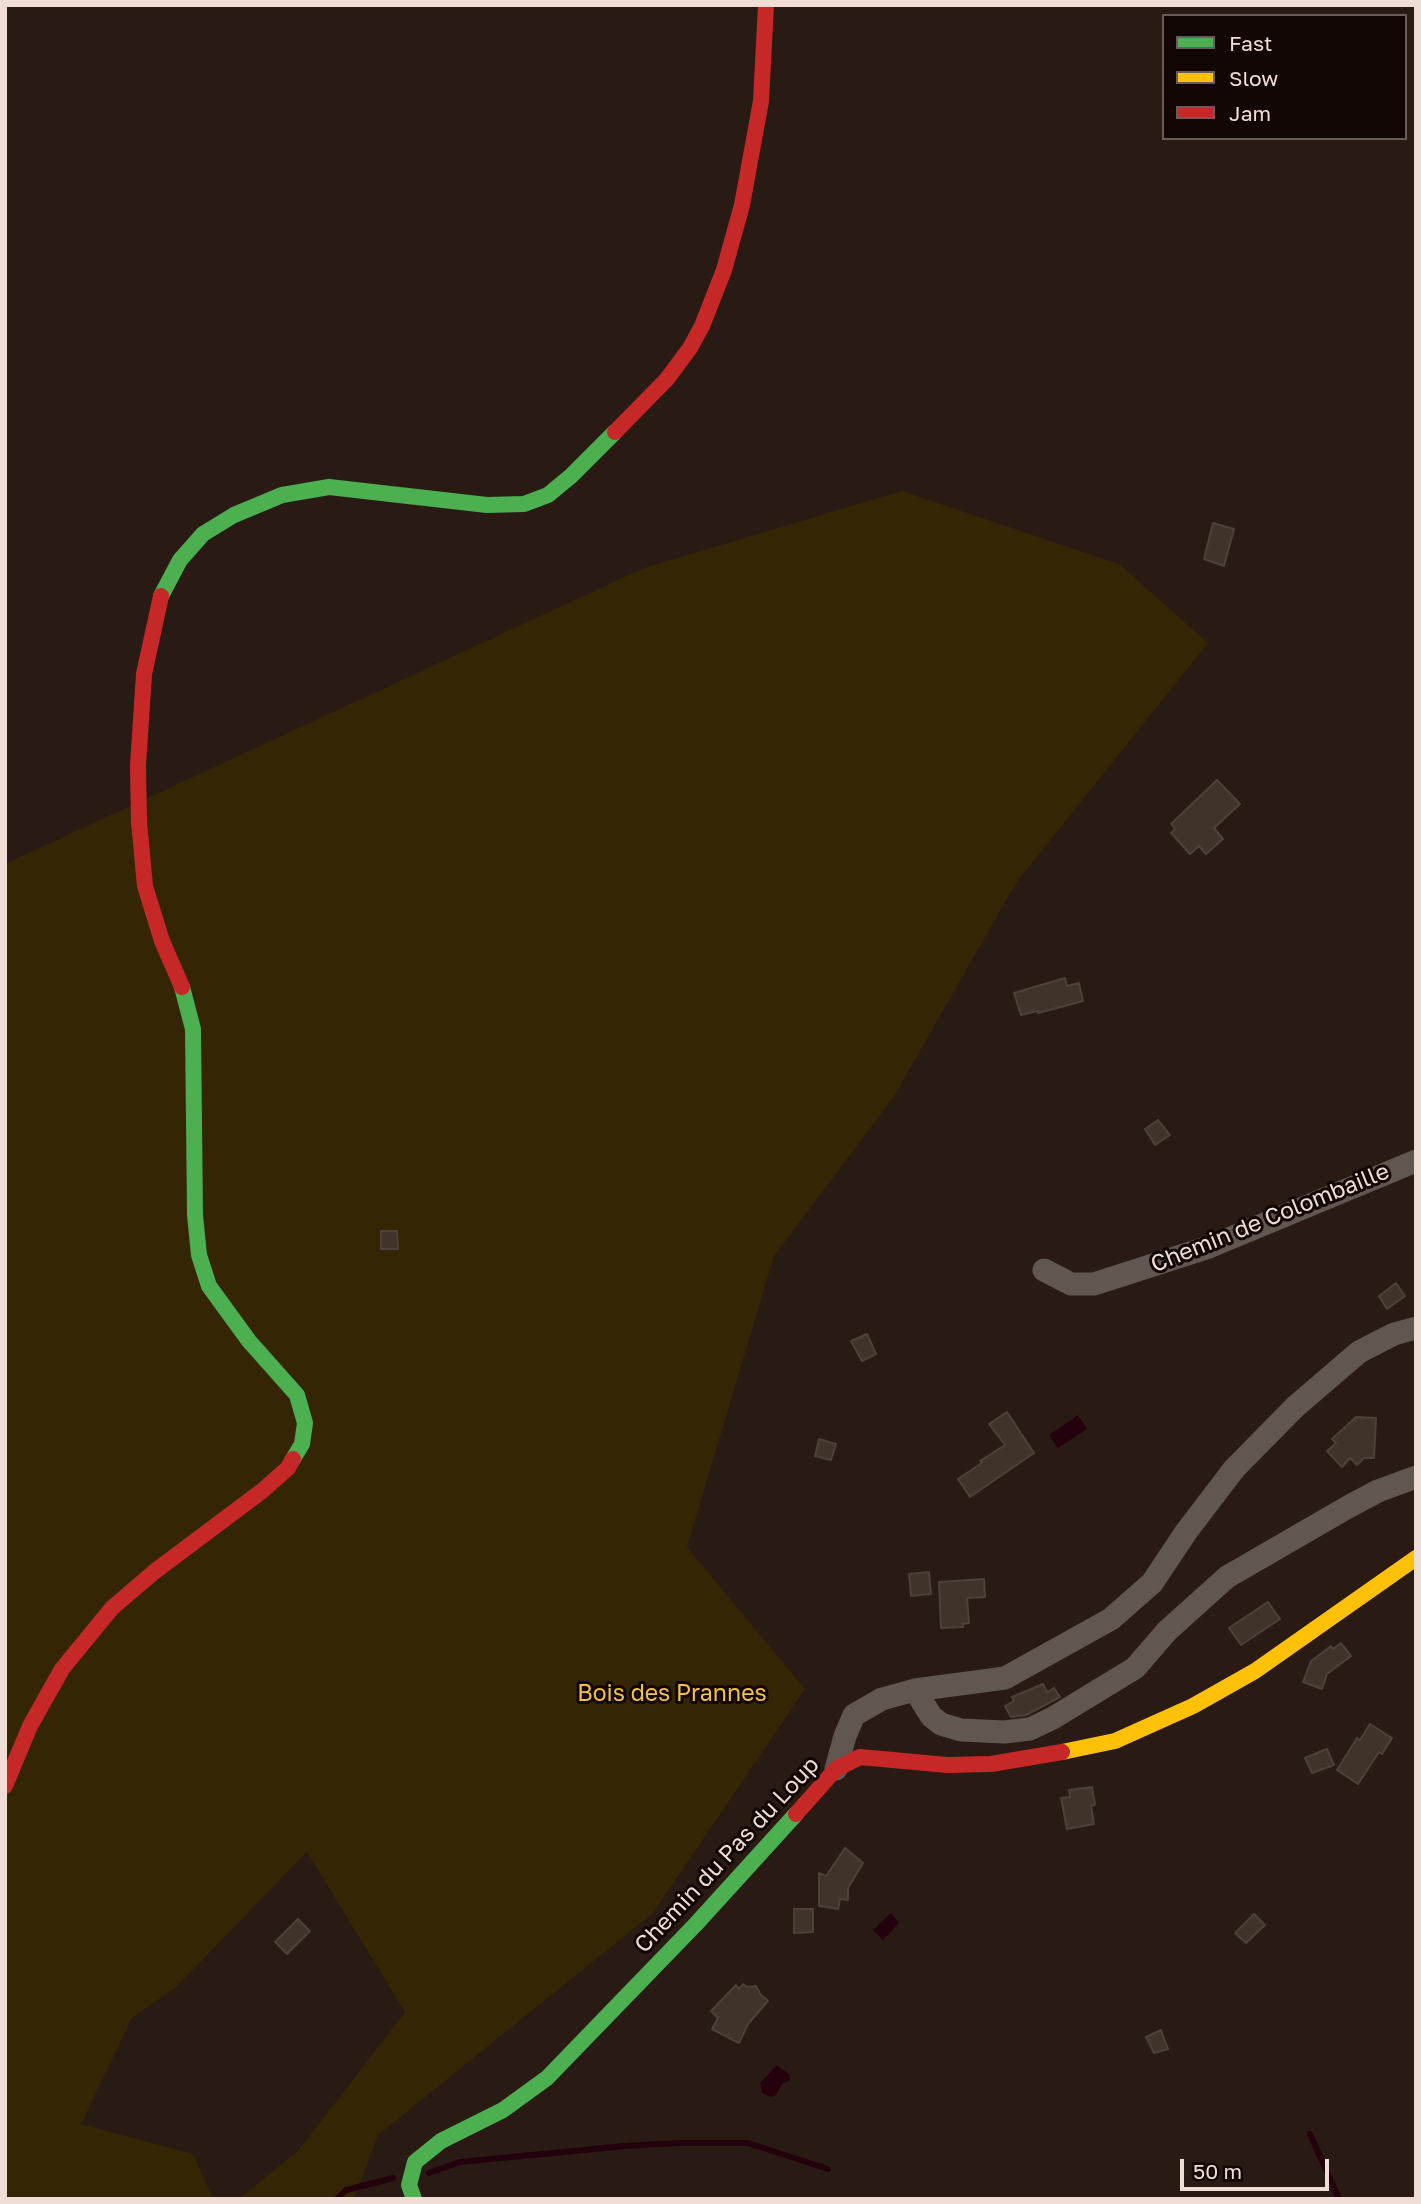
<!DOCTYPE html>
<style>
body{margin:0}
#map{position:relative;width:1421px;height:2204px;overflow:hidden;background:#291a14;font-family:"Golos Text",sans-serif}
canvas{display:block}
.frame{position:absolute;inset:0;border:7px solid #f0ddd5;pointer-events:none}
.legend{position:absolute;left:1162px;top:14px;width:245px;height:126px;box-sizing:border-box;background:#110603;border:2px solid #6a5c57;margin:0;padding:9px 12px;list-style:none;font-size:21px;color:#f0ddd5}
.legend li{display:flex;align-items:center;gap:14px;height:35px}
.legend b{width:35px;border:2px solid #6a5c57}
.scale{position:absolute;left:1180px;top:2159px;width:149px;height:32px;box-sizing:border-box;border:4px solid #f0ddd5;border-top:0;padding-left:9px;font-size:21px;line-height:24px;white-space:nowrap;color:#f0ddd5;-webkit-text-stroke:5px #110603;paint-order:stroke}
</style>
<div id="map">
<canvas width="1421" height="2204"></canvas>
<div class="frame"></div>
<ul class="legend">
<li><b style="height:9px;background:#4caf50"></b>Fast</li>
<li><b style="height:9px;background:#ffc107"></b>Slow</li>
<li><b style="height:9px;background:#c62828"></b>Jam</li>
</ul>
<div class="scale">50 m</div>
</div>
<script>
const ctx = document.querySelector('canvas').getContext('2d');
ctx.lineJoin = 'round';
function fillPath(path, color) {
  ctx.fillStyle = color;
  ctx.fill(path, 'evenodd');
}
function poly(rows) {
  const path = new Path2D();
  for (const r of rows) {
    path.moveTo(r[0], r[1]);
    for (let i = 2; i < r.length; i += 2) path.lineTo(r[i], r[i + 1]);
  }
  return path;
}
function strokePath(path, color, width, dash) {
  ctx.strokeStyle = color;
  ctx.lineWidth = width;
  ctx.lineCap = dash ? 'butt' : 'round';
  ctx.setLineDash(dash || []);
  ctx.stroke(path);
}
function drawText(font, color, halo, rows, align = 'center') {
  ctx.font = font + ' "Golos Text",sans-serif';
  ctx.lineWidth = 6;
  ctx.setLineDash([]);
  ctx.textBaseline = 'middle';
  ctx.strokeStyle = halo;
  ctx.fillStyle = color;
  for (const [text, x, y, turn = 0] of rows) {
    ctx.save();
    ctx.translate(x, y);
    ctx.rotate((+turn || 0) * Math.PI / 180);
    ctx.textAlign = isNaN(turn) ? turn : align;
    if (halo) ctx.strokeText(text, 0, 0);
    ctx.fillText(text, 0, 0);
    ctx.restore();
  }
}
const green = poly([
 [902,491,1119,564,1208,643,1016,883,893,1098,774,1256,687,1547,805,1689,653,1913,378,2135,354,2199,239,2199,298,2151,405,2012,307,1852,175,1988,132,2018,81,2124,193,2154,213,2199,5,2199,5,864,644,568]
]);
const water = poly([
 [1078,1415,1087,1429,1058,1448,1049,1435],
 [891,1913,899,1923,883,1940,873,1930],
 [777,2065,789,2074,790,2080,782,2084,776,2095,771,2097,762,2093,760,2083]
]);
const stream = poly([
 [1310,2134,1339,2199],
 [429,2173,460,2162,625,2146,678,2143,748,2143,828,2169],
 [337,2199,346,2190,393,2178]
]);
const building = poly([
 [1213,523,1234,529,1224,566,1204,559,1213,523],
 [1217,780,1240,804,1214,828,1223,839,1206,854,1199,846,1190,854,1171,833,1175,829,1171,824,1217,780],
 [1065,978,1067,986,1079,983,1083,1001,1038,1013,1037,1011,1021,1015,1014,993,1065,978],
 [1158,1120,1170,1135,1155,1145,1145,1129,1158,1120],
 [381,1231,397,1231,398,1249,381,1249,381,1231],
 [1396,1283,1405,1296,1387,1309,1379,1296,1396,1283],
 [867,1334,876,1354,862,1361,851,1341,867,1334],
 [1007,1412,1034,1453,970,1497,958,1479,982,1463,980,1461,1005,1445,989,1424,1007,1412],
 [1356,1417,1376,1418,1374,1458,1364,1458,1357,1465,1350,1458,1342,1467,1327,1451,1336,1443,1332,1439,1356,1417],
 [819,1439,836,1444,831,1460,815,1456,819,1439],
 [929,1572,931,1594,911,1596,909,1574,929,1572],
 [984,1579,985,1597,967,1598,969,1623,963,1624,963,1627,941,1628,939,1582,984,1579],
 [1268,1602,1280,1619,1241,1645,1229,1628,1268,1602],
 [1341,1643,1351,1656,1327,1674,1322,1689,1303,1682,1311,1661,1331,1646,1333,1649,1341,1643],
 [1043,1684,1047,1692,1054,1688,1060,1697,1026,1715,1011,1717,1005,1706,1014,1701,1012,1697,1043,1684],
 [1370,1724,1392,1738,1382,1754,1379,1752,1358,1784,1337,1770,1357,1738,1360,1740,1370,1724],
 [1327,1749,1334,1765,1312,1773,1305,1758,1327,1749],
 [1092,1787,1095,1805,1091,1806,1094,1824,1067,1829,1061,1798,1070,1797,1069,1790,1092,1787],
 [845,1848,863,1863,848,1888,848,1900,840,1899,838,1909,819,1906,819,1873,826,1876,845,1848],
 [794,1909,813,1909,813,1932,794,1933,794,1909],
 [1254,1914,1265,1925,1246,1943,1235,1933,1254,1914],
 [298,1919,310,1931,287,1954,275,1942,298,1919],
 [743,1984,747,1987,756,1986,760,1994,768,2001,748,2024,739,2043,712,2029,718,2018,711,2011,736,1985,739,1989,743,1984],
 [1161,2030,1168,2049,1154,2053,1146,2037,1161,2030]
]);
const street = poly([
 [1044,1270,1071,1284,1094,1284,1209,1247,1416,1161],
 [915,1690,931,1716,941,1724,961,1730,1004,1732,1030,1729,1053,1718,1135,1668,1167,1631,1227,1577,1348,1507,1378,1491,1416,1477],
 [836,1769,845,1736,854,1715,882,1699,915,1690,1005,1678,1111,1619,1152,1583,1186,1532,1234,1469,1295,1407,1359,1352,1394,1334,1416,1328]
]);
const fast = poly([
 [161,596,180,560,203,534,234,515,282,495,329,487,487,505,524,504,548,495,571,476,615,432],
 [182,987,193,1029,195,1215,199,1255,209,1286,249,1341,297,1395,305,1423,302,1444,293,1459],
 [414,2199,409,2185,415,2162,441,2141,503,2110,547,2078,696,1924,796,1814]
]);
const slow = poly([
 [1062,1752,1115,1741,1193,1706,1255,1671,1416,1558]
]);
const jam = poly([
 [615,432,667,379,690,348,702,326,724,270,742,205,761,101,766,5],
 [161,596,144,674,138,765,139,822,145,886,162,941,182,987],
 [5,1786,30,1726,62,1669,112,1608,154,1572,262,1491,288,1468,293,1459],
 [796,1814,836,1769,860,1757,947,1765,991,1764,1062,1752]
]);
const streetNames = [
 ["Chemin de Colombaille",1270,1218,-22],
 ["Chemin du Pas du Loup",727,1855,-47]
];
const parkNames = [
 ["Bois des Prannes",672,1694]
];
fillPath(green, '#342504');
fillPath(water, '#24020d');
strokePath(stream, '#24020d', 6);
fillPath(building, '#403329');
strokePath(building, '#4d413a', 2);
strokePath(street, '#615650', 23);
strokePath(fast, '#4caf50', 16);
strokePath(slow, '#ffc107', 16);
strokePath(jam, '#c62828', 16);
drawText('23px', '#f0ddd5', '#110603', streetNames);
drawText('23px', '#f4c248', '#110603', parkNames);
</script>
